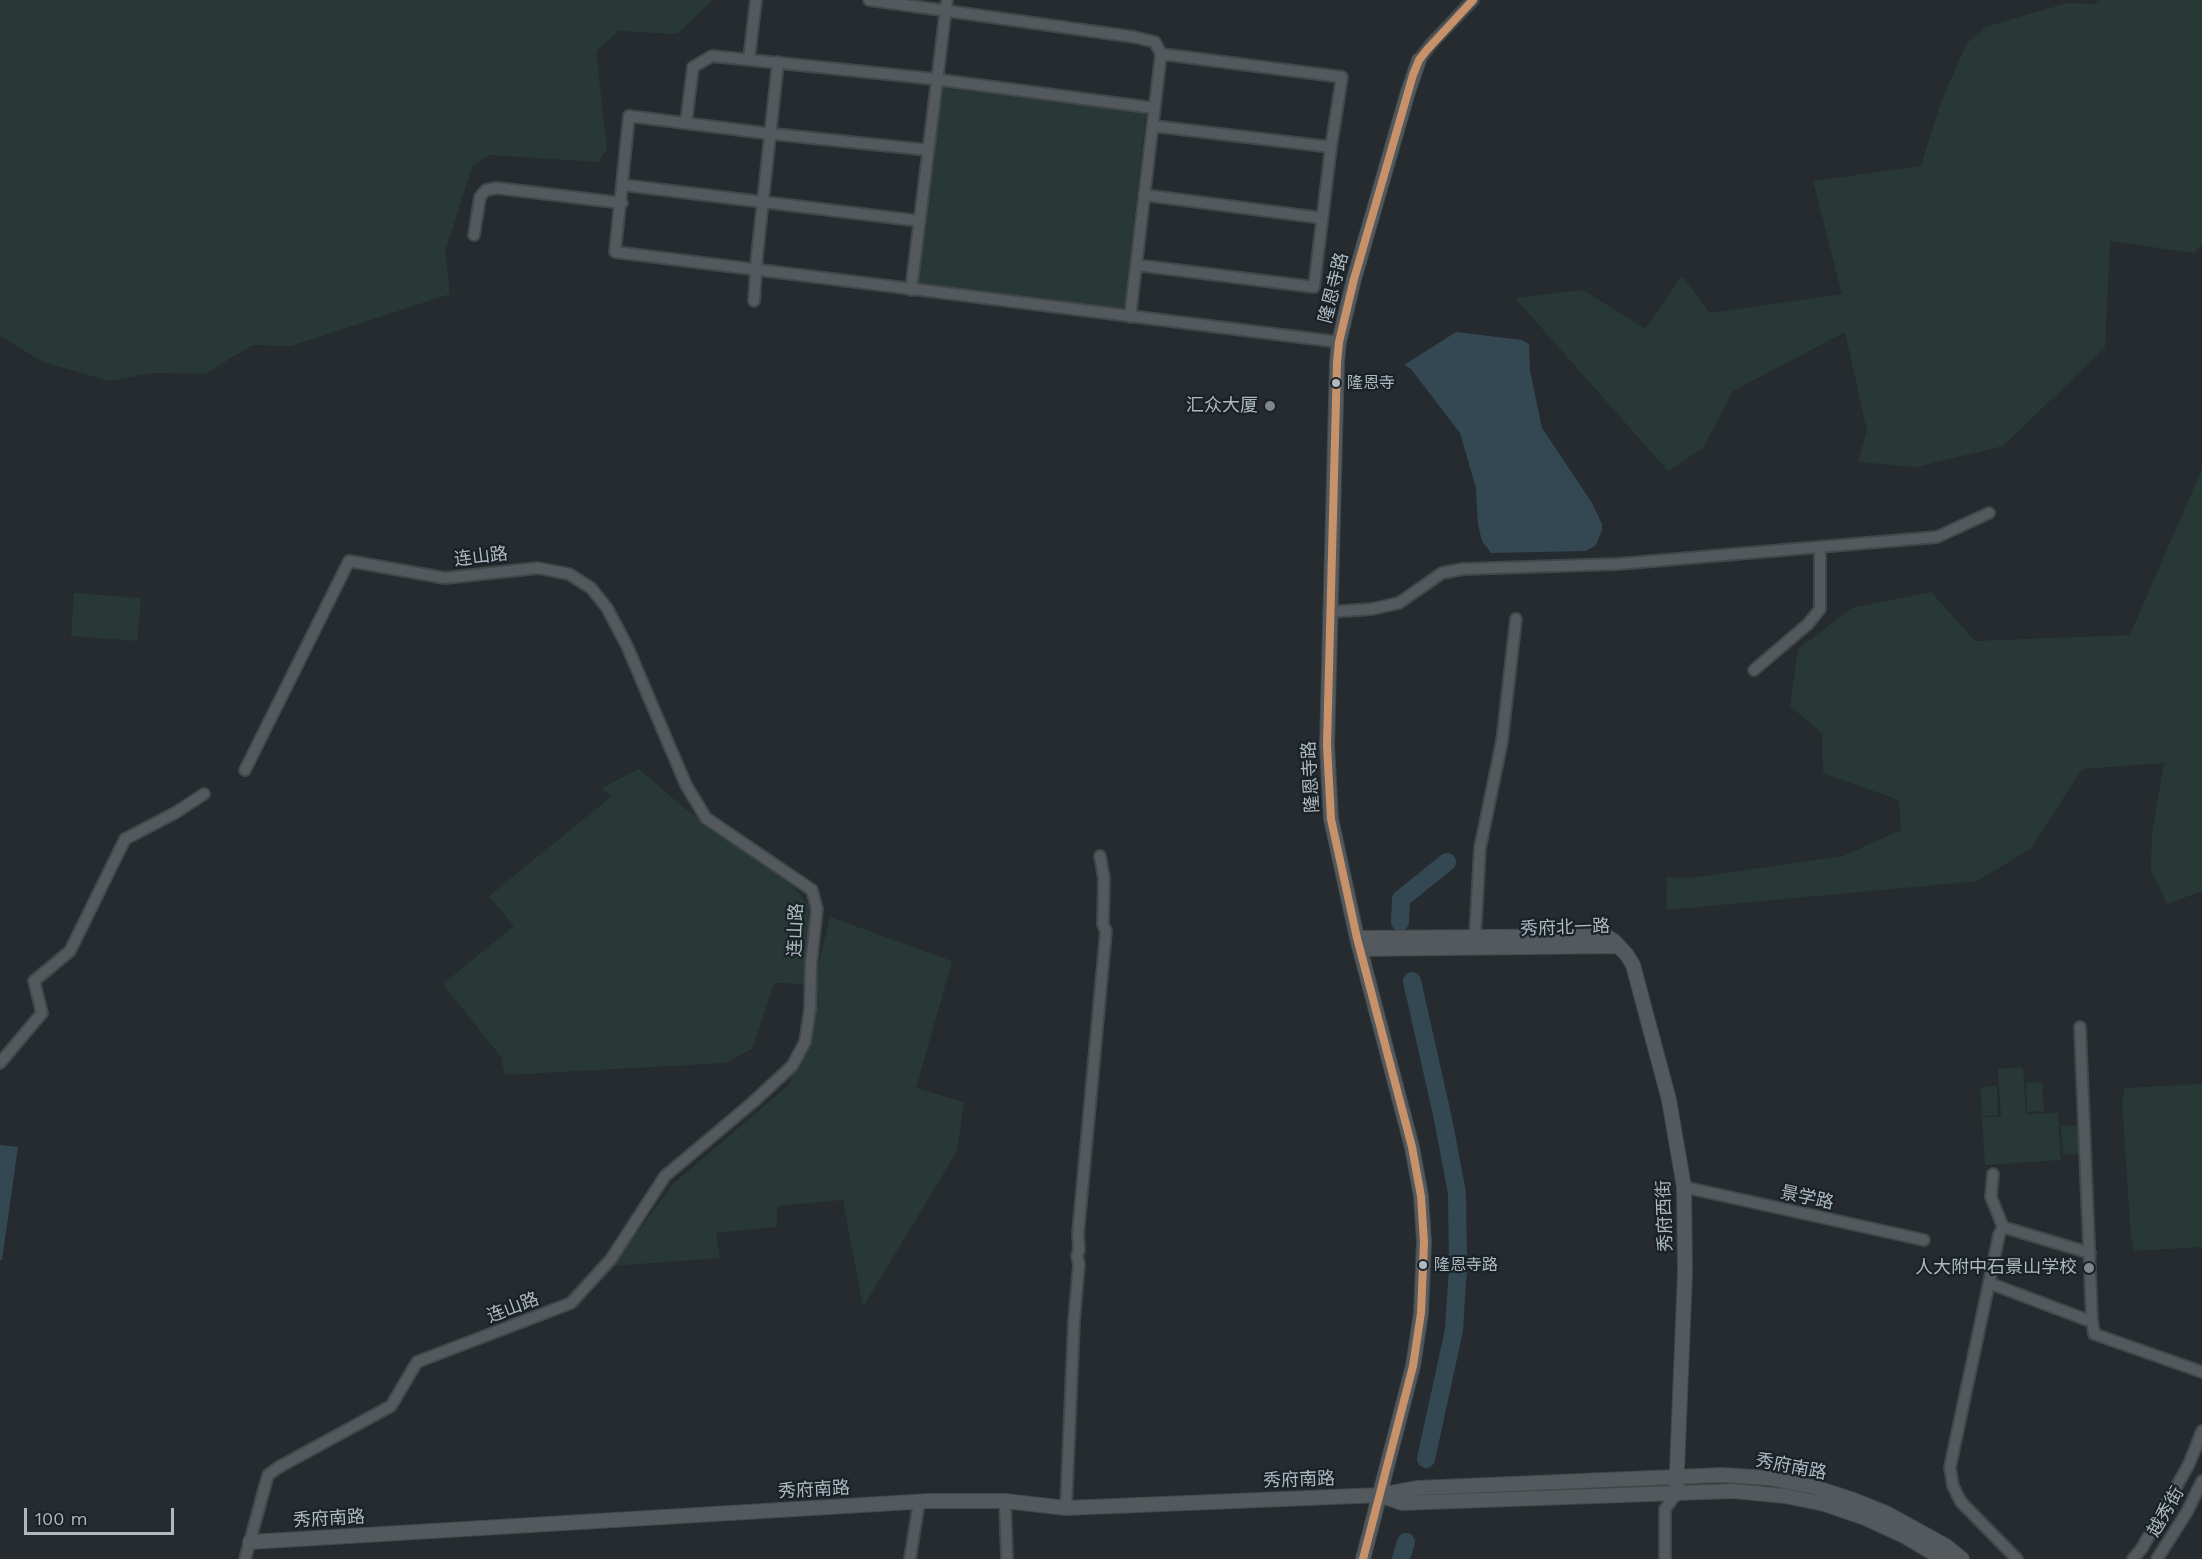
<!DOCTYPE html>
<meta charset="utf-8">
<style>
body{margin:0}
#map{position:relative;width:2202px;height:1559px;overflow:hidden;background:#252b2e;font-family:"Work Sans",sans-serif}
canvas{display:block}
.scale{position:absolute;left:24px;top:1508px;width:150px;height:27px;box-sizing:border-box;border:3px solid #aeb9c0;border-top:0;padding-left:8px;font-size:18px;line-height:21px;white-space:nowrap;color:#aeb9c0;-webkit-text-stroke:4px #1a2228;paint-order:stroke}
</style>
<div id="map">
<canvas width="2202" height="1559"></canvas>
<div class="scale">100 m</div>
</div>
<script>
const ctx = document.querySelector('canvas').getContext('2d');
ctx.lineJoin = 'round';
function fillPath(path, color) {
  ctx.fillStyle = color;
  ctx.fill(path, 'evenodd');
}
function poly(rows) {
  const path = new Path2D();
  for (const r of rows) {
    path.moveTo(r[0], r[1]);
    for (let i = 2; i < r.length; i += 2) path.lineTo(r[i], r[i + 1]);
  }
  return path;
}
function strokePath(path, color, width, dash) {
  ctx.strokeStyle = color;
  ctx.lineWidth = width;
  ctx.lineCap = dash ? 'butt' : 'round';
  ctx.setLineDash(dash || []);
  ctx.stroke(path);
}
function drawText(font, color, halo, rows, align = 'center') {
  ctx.font = font + ' "Work Sans","Noto Sans SC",sans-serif';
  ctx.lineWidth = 4.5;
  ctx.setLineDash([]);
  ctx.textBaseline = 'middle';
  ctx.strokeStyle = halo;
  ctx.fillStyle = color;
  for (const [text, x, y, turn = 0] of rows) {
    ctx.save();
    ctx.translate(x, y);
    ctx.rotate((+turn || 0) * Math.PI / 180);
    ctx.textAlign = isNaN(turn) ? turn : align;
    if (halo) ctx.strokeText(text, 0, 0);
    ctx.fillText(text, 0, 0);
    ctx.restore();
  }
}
const green = poly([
 [0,0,713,0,677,34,619,31,596,51,607,150,598,162,489,155,472,167,445,252,450,294,291,346,252,345,205,374,153,373,109,381,43,362,0,336],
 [2099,0,2202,0,2202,245,2194,253,2110,241,2105,348,2003,446,1917,467,1858,462,1867,431,1845,332,1733,391,1703,448,1668,471,1515,298,1583,290,1645,329,1682,276,1710,313,1842,294,1813,181,1921,166,1941,102,1967,43,1985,27,2067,3,2094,4],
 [942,88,1146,113,1124,310,917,284],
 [2202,469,2202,891,2167,904,2151,871,2152,833,2164,763,2082,769,2031,848,1978,881,1666,910,1667,877,1690,878,1843,856,1901,830,1899,800,1823,773,1822,733,1790,706,1798,649,1852,608,1931,592,1975,641,2130,635],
 [74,593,141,598,137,641,71,636],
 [639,769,683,807,793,886,810,907,804,984,774,983,752,1049,725,1063,505,1075,501,1057,443,984,514,926,489,896,611,797,602,788],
 [830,917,952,961,916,1088,964,1102,957,1151,863,1307,843,1200,777,1206,777,1227,716,1233,720,1258,612,1266,673,1184,790,1084],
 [2023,1067,2026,1114,2058,1113,2061,1160,1985,1165,1982,1118,2001,1116,1998,1069],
 [2042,1082,2044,1111,2027,1112,2026,1083],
 [2202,1084,2202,1247,2134,1251,2131,1237,2122,1101,2125,1088],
 [1997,1086,1998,1115,1982,1116,1981,1087],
 [2078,1125,2079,1154,2063,1155,2061,1126]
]);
const water = poly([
 [1456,332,1522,340,1529,344,1530,371,1542,428,1592,503,1602,524,1602,530,1596,545,1586,551,1491,553,1482,541,1478,525,1476,488,1460,433,1411,369,1404,365],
 [0,1145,18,1147,2,1260,0,1260]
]);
const river = poly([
 [1400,922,1401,899,1447,862],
 [1412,981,1443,1119,1457,1193,1458,1267,1454,1330,1426,1459],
 [1401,1559,1406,1542]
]);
const minor = poly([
 [869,0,1134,37,1155,42,1161,54,1130,317],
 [749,59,756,0],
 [1419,60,1432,43,1473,0],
 [686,123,693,67,712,56,925,78,1154,108],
 [1153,126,1331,147],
 [928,150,764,133,629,116,615,252,1339,342],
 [623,185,920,221],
 [1144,195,1322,218],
 [474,235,480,197,486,190,497,188,622,203],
 [1136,265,1314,287,1331,147,1342,77,1161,54],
 [911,290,947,0],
 [754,301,757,256,778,62],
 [1329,612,1372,609,1399,603,1442,573,1463,569,1618,564,1937,537,1989,513],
 [1754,670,1808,624,1820,609,1820,547],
 [1475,937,1480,848,1502,741,1516,619],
 [0,1063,42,1013,34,981,70,951,125,839,175,813,204,794],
 [1993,1174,1991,1197,2003,1227,1999,1235,1989,1283,1950,1467,1953,1486,1961,1502,2017,1559],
 [1684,1187,1924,1240],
 [2003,1227,2090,1253],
 [1989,1283,2087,1320,2092,1320,2080,1027],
 [2092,1320,2094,1334,2202,1372],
 [1005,1501,1007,1559],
 [1066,1508,1074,1321,1079,1264,1077,1256,1079,1250,1078,1234,1106,931,1103,924,1104,878,1100,856],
 [245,1559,268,1475,279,1467,391,1406,417,1362,571,1303,611,1259,665,1176,752,1103,792,1066,805,1042,810,1009,811,964,817,909,812,890,706,818,686,785,627,646,607,608,591,588,569,574,538,568,445,578,349,561,245,770],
 [910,1559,919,1502],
 [1665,1559,1665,1509,1676,1494],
 [2133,1559,2142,1548,2189,1464,2202,1431],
 [2157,1559,2187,1512,2202,1481]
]);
const tertiary = poly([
 [1357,938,1606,936,1614,941,1627,955,1633,965,1669,1100,1684,1187,1685,1273,1676,1494],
 [1360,949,1619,946],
 [1382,1496,1402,1503,1733,1491,1785,1496,1824,1504,1865,1518,1906,1537,1943,1559],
 [250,1542,929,1501,1005,1501,1066,1508,1380,1495,1417,1488,1722,1475,1768,1478,1814,1487,1851,1499,1886,1513,1946,1546,1962,1559],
 [1363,1559,1413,1366,1421,1313,1424,1242,1421,1196,1412,1147,1357,938,1331,819,1327,745,1337,362,1339,342,1354,279,1408,92,1419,60]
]);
const bus1 = poly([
 [1363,1559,1413,1366,1421,1313,1424,1242,1421,1196,1412,1147,1357,938,1331,819,1327,745,1337,362,1339,342,1354,279,1413,75,1419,60,1426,51,1473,0]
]);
const markers = [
 [1336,383,5,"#aeb9c0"],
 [1270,406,6,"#7e878d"],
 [1423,1265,5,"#aeb9c0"],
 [2089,1268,6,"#7e878d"]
];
const busNames = [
 ["隆恩寺",1347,383],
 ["隆恩寺路",1434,1265]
];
const streetNames = [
 ["隆恩寺路",1334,288,-76],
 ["连山路",481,557,-7],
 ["隆恩寺路",1311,777,-93],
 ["秀府北一路",1565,928,-2],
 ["连山路",796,930,-88],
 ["景学路",1807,1198,12],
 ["秀府西街",1665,1216,-92],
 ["连山路",513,1308,-21],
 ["秀府南路",1791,1467,11],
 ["秀府南路",1299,1480,-2],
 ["秀府南路",814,1490,-3],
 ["越秀街",2166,1512,-60],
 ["秀府南路",329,1519,-3]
];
const poiNames = [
 ["汇众大厦",1258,406],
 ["人大附中石景山学校",2077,1268]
];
fillPath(green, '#283935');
fillPath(water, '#344854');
strokePath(river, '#344854', 18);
strokePath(minor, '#424749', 14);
strokePath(tertiary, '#424749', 16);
strokePath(minor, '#54595d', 10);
strokePath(tertiary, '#54595d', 14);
strokePath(bus1, '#c7916a', 8);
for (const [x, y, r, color] of markers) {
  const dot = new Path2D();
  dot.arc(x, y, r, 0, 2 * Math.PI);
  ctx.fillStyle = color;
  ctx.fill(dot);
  strokePath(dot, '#1a2228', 2);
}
drawText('16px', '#aeb9c0', '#1a2228', busNames, 'left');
drawText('18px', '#aeb9c0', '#1a2228', streetNames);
drawText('18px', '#aeb9c0', '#1a2228', poiNames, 'right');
</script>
